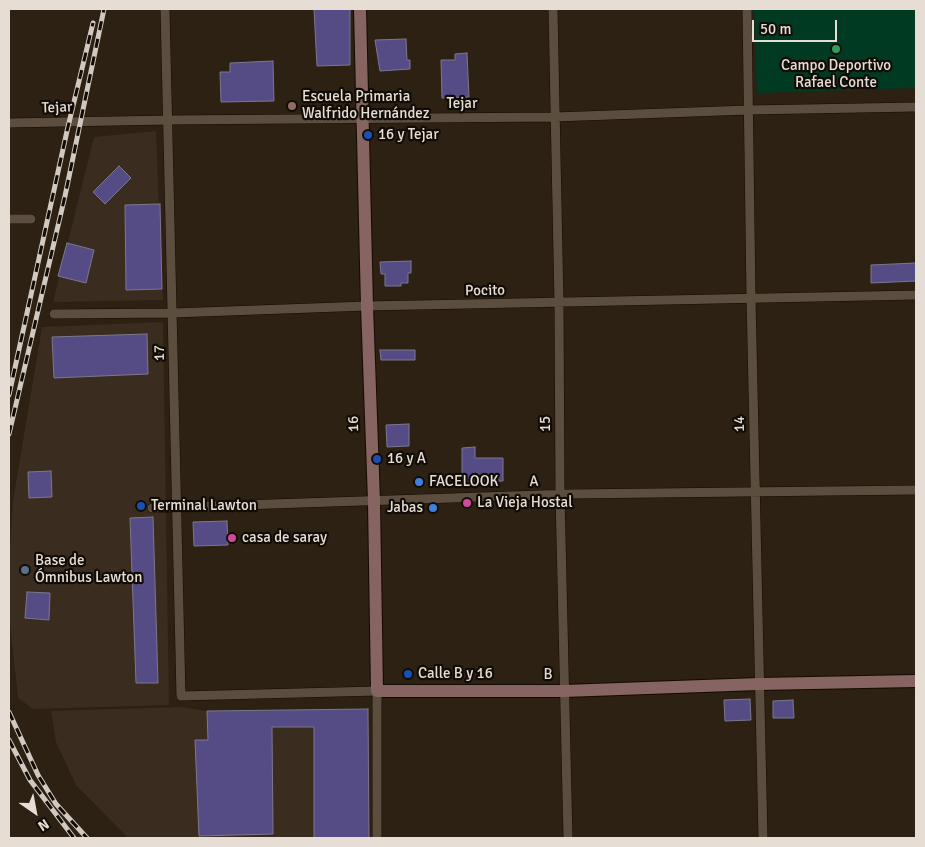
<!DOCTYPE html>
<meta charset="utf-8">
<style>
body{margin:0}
#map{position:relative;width:925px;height:847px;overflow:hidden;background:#2d2113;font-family:Signika,sans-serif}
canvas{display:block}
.frame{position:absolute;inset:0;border:10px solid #e6ded5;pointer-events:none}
.north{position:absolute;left:10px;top:787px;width:50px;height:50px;-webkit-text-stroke:4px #110c06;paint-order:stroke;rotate:147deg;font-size:14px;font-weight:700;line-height:20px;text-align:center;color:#e6ded5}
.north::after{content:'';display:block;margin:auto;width:18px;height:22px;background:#e6ded5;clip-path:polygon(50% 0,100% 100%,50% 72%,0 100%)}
.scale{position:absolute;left:752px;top:20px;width:85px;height:22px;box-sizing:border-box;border:2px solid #e6ded5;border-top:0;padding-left:6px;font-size:15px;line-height:18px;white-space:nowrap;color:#e6ded5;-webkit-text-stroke:4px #110c06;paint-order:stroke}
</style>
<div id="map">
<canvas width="925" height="847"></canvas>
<div class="frame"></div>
<div class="north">N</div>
<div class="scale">50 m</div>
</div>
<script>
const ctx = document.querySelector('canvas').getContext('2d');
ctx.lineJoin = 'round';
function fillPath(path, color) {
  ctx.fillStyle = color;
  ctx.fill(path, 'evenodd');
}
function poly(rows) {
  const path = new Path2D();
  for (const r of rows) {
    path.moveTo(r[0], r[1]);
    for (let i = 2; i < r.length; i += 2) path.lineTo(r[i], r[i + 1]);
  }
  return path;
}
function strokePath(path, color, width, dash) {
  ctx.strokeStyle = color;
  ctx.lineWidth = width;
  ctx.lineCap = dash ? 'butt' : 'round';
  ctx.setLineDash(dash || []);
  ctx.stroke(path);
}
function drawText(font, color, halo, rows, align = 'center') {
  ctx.font = font + ' Signika,sans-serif';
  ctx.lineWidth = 4.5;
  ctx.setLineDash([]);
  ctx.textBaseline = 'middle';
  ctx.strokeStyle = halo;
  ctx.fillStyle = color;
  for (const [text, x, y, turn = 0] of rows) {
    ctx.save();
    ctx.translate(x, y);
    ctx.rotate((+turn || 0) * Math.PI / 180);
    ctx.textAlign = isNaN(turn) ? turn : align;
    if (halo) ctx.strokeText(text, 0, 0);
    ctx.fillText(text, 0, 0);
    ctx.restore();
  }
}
const industrial = poly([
 [156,131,162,289,163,300,53,302,94,137],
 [163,322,169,705,33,709,18,698,9,614,9,568,13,501,42,327],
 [180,707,208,711,368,709,369,838,128,838,76,785,56,742,51,711]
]);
const green = poly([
 [754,9,916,9,916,88,757,93]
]);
const building = poly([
 [314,9,350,9,350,65,317,66,314,9],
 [406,39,407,60,410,60,410,69,380,71,375,40,406,39],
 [467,53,469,97,442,98,441,60,455,60,455,54,467,53],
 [273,61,274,101,221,102,220,72,230,72,230,63,273,61],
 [119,166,131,178,105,204,93,192,119,166],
 [160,204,162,289,126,290,125,205,160,204],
 [67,243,94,250,86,283,58,276,67,243],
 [411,261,411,273,408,273,408,283,401,283,401,286,385,286,385,274,381,274,380,262,411,261],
 [916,263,916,281,871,283,871,265,916,263],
 [147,334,148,374,54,378,52,337,147,334],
 [380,350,415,350,415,360,381,360,380,350],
 [409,424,409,446,387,447,386,425,409,424],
 [475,447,475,458,503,458,503,481,462,482,462,448,475,447],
 [51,471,52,497,29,498,28,472,51,471],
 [153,517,158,683,136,683,130,518,153,517],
 [227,521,228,545,194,546,193,522,227,521],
 [27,592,50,593,49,620,25,618,27,592],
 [750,699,751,720,725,721,724,700,750,699],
 [793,700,794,718,773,718,773,701,793,700],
 [368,709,369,838,314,838,314,727,272,727,273,834,199,836,195,740,208,740,207,711,368,709]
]);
const street = poly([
 [165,9,181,696,377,691,377,838],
 [553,9,559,303,560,495,568,838],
 [747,9,751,298,763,838],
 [9,123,168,120,555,117,748,110,916,107],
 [9,219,31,219],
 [54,314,173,313,367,306,916,295],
 [152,508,571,494,916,490]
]);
const secondary = poly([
 [360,9,367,306,374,501,377,691,564,691,759,684,916,681]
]);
const rail = poly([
 [9,395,67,131,93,23],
 [9,434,65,196,104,9],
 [9,712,38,775,56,804,87,838],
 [9,740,30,780,74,838]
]);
const markers = [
 [836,49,5,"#2e9e5b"],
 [292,106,5,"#8d6e63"],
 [368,135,5,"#1a4fb4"],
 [377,459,5,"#1a4fb4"],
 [419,482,5,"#3f7fe0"],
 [467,503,5,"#d1479c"],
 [141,506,5,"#1a4fb4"],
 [433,508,5,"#3f7fe0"],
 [232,538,5,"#d1479c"],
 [25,570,5,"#5c6f8a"],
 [408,674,5,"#1a4fb4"]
];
const poiNames = [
 ["Campo Deportivo",836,66,"center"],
 ["Rafael Conte",836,83,"center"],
 ["Escuela Primaria",302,97],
 ["Walfrido Hernández",302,114],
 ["16 y Tejar",378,135],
 ["16 y A",387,459],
 ["FACELOOK",429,482],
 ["La Vieja Hostal",477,503],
 ["Terminal Lawton",151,506],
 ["Jabas",423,508,"right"],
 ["casa de saray",242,538],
 ["Base de",35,561],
 ["Ómnibus Lawton",35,578],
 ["Calle B y 16",418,674]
];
const streetNames = [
 ["Tejar",462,104],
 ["Tejar",57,108,-2],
 ["Pocito",485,291,-1],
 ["17",160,353,-91],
 ["16",354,424,-92],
 ["15",546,424,-90],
 ["14",740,424,-91],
 ["A",534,482,-2],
 ["B",548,675]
];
fillPath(industrial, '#3a2c1f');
fillPath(green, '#003a22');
fillPath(building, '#564c85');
strokePath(building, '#7b788d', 1);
strokePath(street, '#150a01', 10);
strokePath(secondary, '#150a01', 14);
strokePath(street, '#5c4e3f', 9);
strokePath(secondary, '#866461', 12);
strokePath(rail, '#d1c9bf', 5);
strokePath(rail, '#110c06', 3, [9]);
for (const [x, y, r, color] of markers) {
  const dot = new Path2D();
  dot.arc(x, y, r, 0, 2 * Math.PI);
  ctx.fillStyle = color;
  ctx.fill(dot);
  strokePath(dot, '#110c06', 2);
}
drawText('15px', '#e6ded5', '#110c06', poiNames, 'left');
drawText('15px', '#e6ded5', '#110c06', streetNames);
</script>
